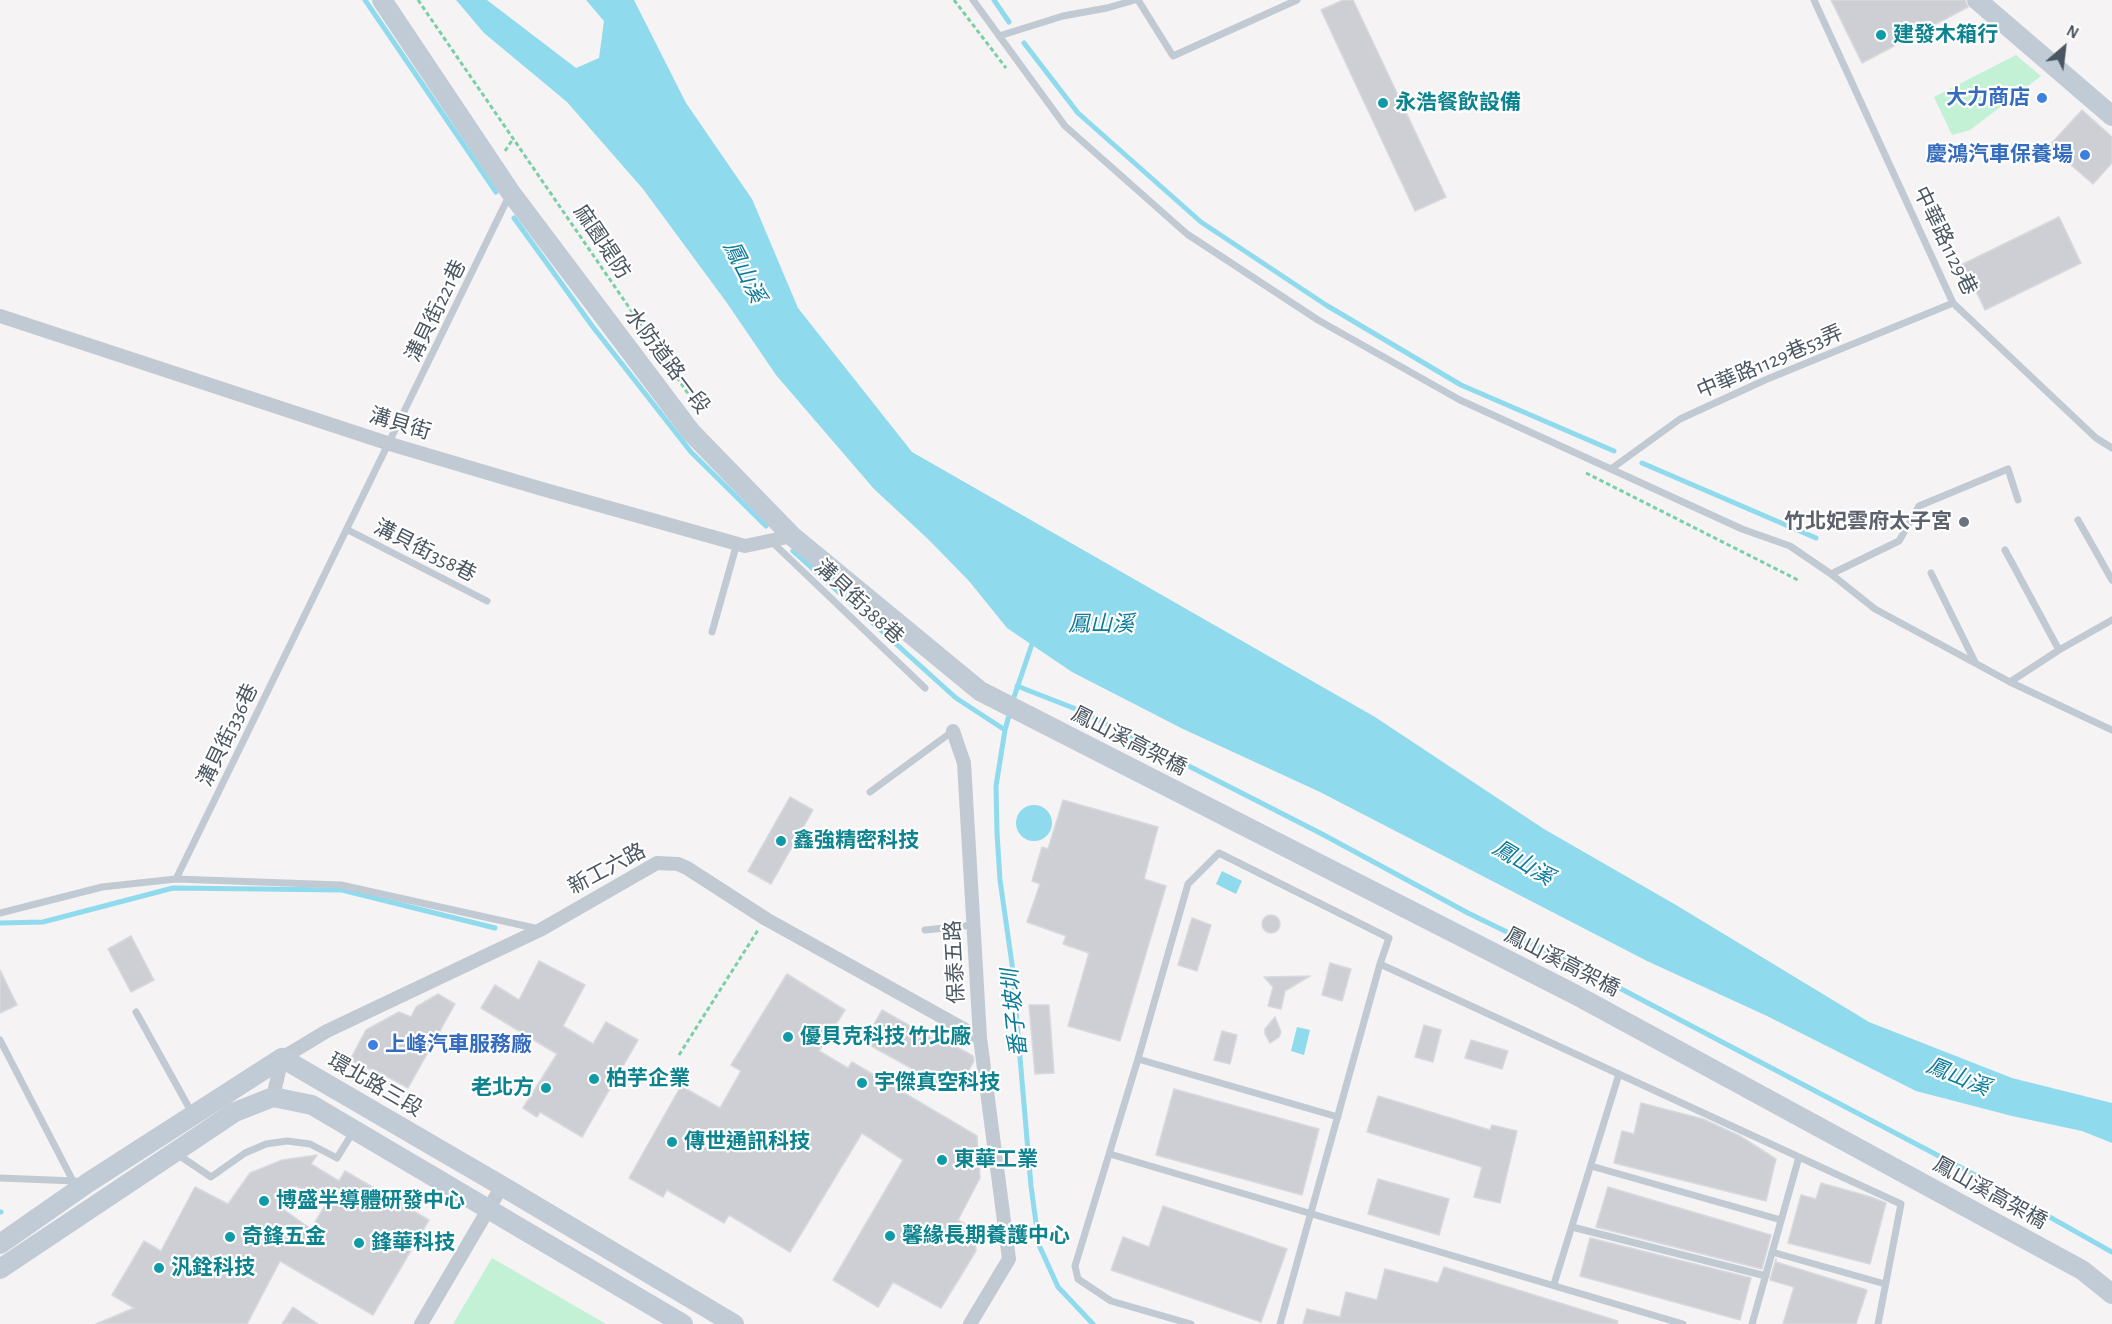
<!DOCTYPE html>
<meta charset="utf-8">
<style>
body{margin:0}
#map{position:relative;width:2112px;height:1324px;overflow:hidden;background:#f5f3f3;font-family:"Alegreya Sans",sans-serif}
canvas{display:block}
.north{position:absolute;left:2034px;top:18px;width:60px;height:60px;-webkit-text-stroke:4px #fff;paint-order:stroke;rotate:28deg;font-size:16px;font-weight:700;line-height:24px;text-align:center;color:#4a5661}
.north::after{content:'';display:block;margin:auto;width:21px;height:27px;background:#4a5661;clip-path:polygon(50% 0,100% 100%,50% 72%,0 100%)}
</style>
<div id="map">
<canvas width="2112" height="1324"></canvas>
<div class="north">N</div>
</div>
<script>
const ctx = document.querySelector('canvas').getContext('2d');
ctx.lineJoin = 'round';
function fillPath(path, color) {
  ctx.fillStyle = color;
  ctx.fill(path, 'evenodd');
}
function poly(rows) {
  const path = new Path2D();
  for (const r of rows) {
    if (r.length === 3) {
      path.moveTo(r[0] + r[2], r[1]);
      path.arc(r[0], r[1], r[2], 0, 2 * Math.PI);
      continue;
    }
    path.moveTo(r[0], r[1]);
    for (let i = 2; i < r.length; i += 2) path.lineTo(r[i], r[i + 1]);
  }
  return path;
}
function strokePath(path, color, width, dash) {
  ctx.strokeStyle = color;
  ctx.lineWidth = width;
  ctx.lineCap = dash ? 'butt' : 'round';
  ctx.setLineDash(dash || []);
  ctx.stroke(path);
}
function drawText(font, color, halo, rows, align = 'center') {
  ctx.font = font + ' "Alegreya Sans","Noto Sans TC",sans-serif';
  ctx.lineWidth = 4.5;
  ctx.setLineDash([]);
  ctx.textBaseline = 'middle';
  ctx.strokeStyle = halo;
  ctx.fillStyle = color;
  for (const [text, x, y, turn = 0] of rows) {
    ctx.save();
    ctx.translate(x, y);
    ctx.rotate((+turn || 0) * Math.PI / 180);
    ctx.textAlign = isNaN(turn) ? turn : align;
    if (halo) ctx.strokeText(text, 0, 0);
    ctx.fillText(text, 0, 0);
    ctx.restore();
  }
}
const green = poly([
 [2016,55,2041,76,1970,130,1952,135,1934,97],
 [492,1258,606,1324,453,1324]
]);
const water = poly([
 [456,0,487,0,576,68,599,58,604,21,586,0,634,0,686,103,752,199,798,308,912,452,1375,717,1544,829,1676,905,1869,1022,2012,1078,2112,1103,2112,1143,2082,1131,2012,1116,1916,1091,1767,1016,1647,961,1320,792,1183,729,1072,672,1007,628,969,581,929,540,874,489,776,375,727,303,643,189,567,102,484,33],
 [1034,823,18],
 [1222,871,1242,881,1236,894,1216,884],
 [1297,1027,1310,1030,1304,1055,1291,1051]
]);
const stream = poly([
 [365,0,496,192],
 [994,0,1009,22],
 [1024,43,1078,113,1201,222,1326,305,1461,385,1614,451],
 [514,218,593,327,691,452,766,526],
 [1642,463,1816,538],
 [793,551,956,698,1005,730],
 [1017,686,1081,711,1322,834,1468,913,1589,972,1975,1175,2112,1252],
 [1012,703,1034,638],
 [1010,712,1005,730,996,786,997,833,1000,880,1012,964,1031,1186,1039,1245,1058,1287,1093,1324],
 [0,923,43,922,173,888,342,890,495,928],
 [0,1212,1,1212]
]);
const building = poly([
 [1343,0,1353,0,1446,197,1415,211,1321,10,1343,0],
 [1831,0,1965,0,1968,7,1862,63,1831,0],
 [2082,110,2112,137,2112,163,2093,184,2049,146,2082,110],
 [2059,217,2081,263,1985,310,1963,264,2059,217],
 [790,797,813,810,771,884,748,871,790,797],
 [1063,800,1158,827,1144,879,1166,886,1120,1041,1068,1026,1089,953,1063,944,1066,936,1027,922,1040,884,1032,881,1042,847,1048,849,1063,800],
 [1271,924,9],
 [1192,918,1211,925,1197,971,1178,965,1192,918],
 [131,936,154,980,131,992,108,949,131,936],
 [539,961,585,985,563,1026,593,1044,606,1022,638,1040,582,1137,540,1112,537,1117,523,1108,557,1054,481,1008,495,985,519,1000,539,961],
 [1330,963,1351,969,1342,1001,1322,995,1330,963],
 [0,970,17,1005,0,1013,0,970],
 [787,974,845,1010,819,1051,848,1068,852,1062,977,1136,980,1178,958,1220,974,1229,976,1251,941,1308,893,1282,878,1307,833,1280,903,1160,862,1133,790,1252,729,1215,724,1223,667,1190,663,1197,629,1178,681,1086,720,1108,741,1071,731,1065,787,974],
 [1310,976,1285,991,1281,1009,1268,1006,1273,987,1264,977,1310,976],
 [438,994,455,1004,408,1088,375,1070,374,1071,350,1060,366,1030,399,1012,411,1017,416,1007,438,994],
 [1029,1005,1049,1005,1054,1073,1035,1074,1029,1005],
 [882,1010,933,1039,935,1035,973,1056,974,1061,956,1093,864,1042,882,1010],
 [1275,1017,1281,1032,1279,1037,1270,1043,1265,1034,1265,1029,1275,1017],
 [1424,1025,1441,1030,1433,1062,1415,1057,1424,1025],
 [1222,1031,1237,1035,1230,1064,1214,1060,1222,1031],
 [1471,1040,1508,1051,1502,1069,1465,1058,1471,1040],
 [1174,1089,1319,1129,1302,1195,1156,1155,1174,1089],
 [1378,1096,1490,1130,1492,1125,1517,1131,1500,1203,1474,1197,1482,1167,1367,1132,1378,1096],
 [1641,1103,1703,1119,1740,1136,1776,1159,1766,1201,1614,1163,1622,1131,1634,1134,1641,1103],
 [317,1155,311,1164,339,1181,345,1171,429,1220,373,1315,280,1261,247,1324,96,1324,134,1308,112,1295,144,1241,161,1251,195,1187,228,1204,250,1173,282,1160,317,1155],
 [296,1186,326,1204,311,1229,280,1207,296,1186],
 [1378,1179,1449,1199,1439,1235,1368,1214,1378,1179],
 [1821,1183,1871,1197,1886,1203,1870,1264,1788,1243,1801,1195,1816,1199,1821,1183],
 [1608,1187,1771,1235,1762,1269,1596,1227,1608,1187],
 [1163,1206,1287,1249,1261,1322,1111,1270,1123,1237,1149,1247,1163,1206],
 [1590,1238,1751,1278,1740,1320,1580,1276,1590,1238],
 [1776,1259,1776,1262,1867,1290,1856,1324,1783,1324,1794,1287,1770,1280,1776,1259],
 [1444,1267,1618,1321,1617,1324,1303,1324,1307,1309,1340,1317,1346,1292,1377,1300,1385,1269,1438,1283,1444,1267],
 [293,1307,318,1324,282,1324,293,1307]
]);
const path = poly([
 [418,0,696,405],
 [954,0,1006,68],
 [505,151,513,139],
 [1586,473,1798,580],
 [679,1055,758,930]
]);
const lane = poly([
 [973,0,1065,126,1187,234,1318,320,1460,400,1742,529,1790,546,1831,574,1875,609,2010,682,2112,730],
 [1138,0,1173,56,1297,0],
 [1814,0,1953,303,2096,438,2112,448],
 [999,36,1063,16,1107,8,1135,0],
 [1611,469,1680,419,1765,380,1953,303],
 [2078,520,2112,580],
 [348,530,487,601],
 [770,540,925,688],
 [2005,550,2059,650],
 [1931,573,1975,662],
 [1831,574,1899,541,1919,506,2008,469,2018,500],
 [712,632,737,543],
 [2010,682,2059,650,2112,620],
 [870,792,953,731],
 [176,879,510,194],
 [0,913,102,887,176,879,341,885,539,929],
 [925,930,975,925],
 [136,1012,192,1113],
 [0,1040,73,1181],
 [1138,1059,1338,1117],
 [177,1154,211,1177,245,1153,266,1144,287,1141,310,1144,337,1158,353,1132],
 [1110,1154,1683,1324],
 [1591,1166,1781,1220],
 [0,1178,75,1181],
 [1572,1227,1766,1276],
 [1772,1252,1885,1284],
 [1554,1284,1619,1074],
 [1191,1324,1111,1301,1078,1279,1075,1266,1138,1059,1188,884,1219,853,1389,938,1380,964,1901,1204,1878,1324],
 [1280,1324,1380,964],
 [1752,1324,1799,1157]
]);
const street = poly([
 [0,316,390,444,542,489,745,546,792,536],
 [953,731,964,763,980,1038,1009,1259,970,1324],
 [273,1097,282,1058,327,1031,542,929,657,863,678,864,687,868,766,919,980,1038],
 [421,1324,502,1186]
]);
const secondary = poly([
 [382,0,511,193,691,432,792,536,980,691,1576,995,2082,1270,2112,1294],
 [1977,0,2112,116],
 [0,1244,89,1182,282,1058,502,1186,734,1324],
 [0,1269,235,1112,273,1097,312,1105,683,1324]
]);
const markers = [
 [1881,35,6,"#0f9aa8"],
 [2042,98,6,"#3f7fe0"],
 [1383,103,6,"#0f9aa8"],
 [2085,155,6,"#3f7fe0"],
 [1964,522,6,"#6b7280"],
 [781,841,6,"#0f9aa8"],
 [788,1037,6,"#0f9aa8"],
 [373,1045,6,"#3f7fe0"],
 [594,1079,6,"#0f9aa8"],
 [862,1083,6,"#0f9aa8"],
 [546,1088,6,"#0f9aa8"],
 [672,1142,6,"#0f9aa8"],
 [942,1160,6,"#0f9aa8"],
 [264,1201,6,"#0f9aa8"],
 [890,1236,6,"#0f9aa8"],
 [230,1237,6,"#0f9aa8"],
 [359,1243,6,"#0f9aa8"],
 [159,1268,6,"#0f9aa8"]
];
const cultureNames = [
 ["建發木箱行",1893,35],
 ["永浩餐飲設備",1395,103],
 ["鑫強精密科技",793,841],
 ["優貝克科技 竹北廠",800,1037],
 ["柏芋企業",606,1079],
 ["宇傑真空科技",874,1083],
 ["老北方",534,1088,"right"],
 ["傳世通訊科技",684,1142],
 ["東華工業",954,1160],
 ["博盛半導體研發中心",276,1201],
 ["馨緣長期養護中心",902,1236],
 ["奇鋒五金",242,1237],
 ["鋒華科技",371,1243],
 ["汎銓科技",171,1268]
];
const shopNames = [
 ["大力商店",2030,98],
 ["慶鴻汽車保養場",2073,155],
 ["上峰汽車服務廠",385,1045,"left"]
];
const streetNames = [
 ["中華路1129巷",1945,241,64],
 ["麻園堤防",602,242,56],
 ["溝貝街221巷",436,311,-64],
 ["水防道路一段",667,361,53],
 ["中華路1129巷53弄",1770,362,-23],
 ["溝貝街",400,424,17],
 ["溝貝街358巷",425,551,27],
 ["溝貝街388巷",859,602,43],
 ["溝貝街336巷",228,735,-64],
 ["鳳山溪高架橋",1129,741,27],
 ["新工六路",607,869,-28],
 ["保泰五路",955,962,-93],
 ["鳳山溪高架橋",1562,962,27],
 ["環北路三段",375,1085,30],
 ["鳳山溪高架橋",1990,1193,29]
];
const worshipNames = [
 ["竹北妃雲府太子宮",1952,522]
];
const waterNames = [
 ["鳳山溪",744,272,63],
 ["鳳山溪",1101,624],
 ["鳳山溪",1523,863,31],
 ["番子坡圳",1015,1013,-96],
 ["鳳山溪",1958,1077,22]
];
fillPath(green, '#c3f1d5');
fillPath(water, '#90daee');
strokePath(stream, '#90daee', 5);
fillPath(building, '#cdcfd5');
strokePath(building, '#d7d9de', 1.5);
strokePath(path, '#7ad0a6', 3, [4.5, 3]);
strokePath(lane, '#c1cad2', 7);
strokePath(street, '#c1cad2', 14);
strokePath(secondary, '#c1cbd6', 20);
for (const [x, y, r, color] of markers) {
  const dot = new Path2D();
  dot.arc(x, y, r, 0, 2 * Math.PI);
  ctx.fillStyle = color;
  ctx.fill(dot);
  strokePath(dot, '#fff', 2);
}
drawText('bold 21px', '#0d838f', '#fff', cultureNames, 'left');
drawText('bold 21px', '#366cbe', '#fff', shopNames, 'right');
drawText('21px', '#4a5661', '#fff', streetNames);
drawText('bold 21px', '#5b616d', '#fff', worshipNames, 'right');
drawText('italic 22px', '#0c7c9b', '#fff', waterNames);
</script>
